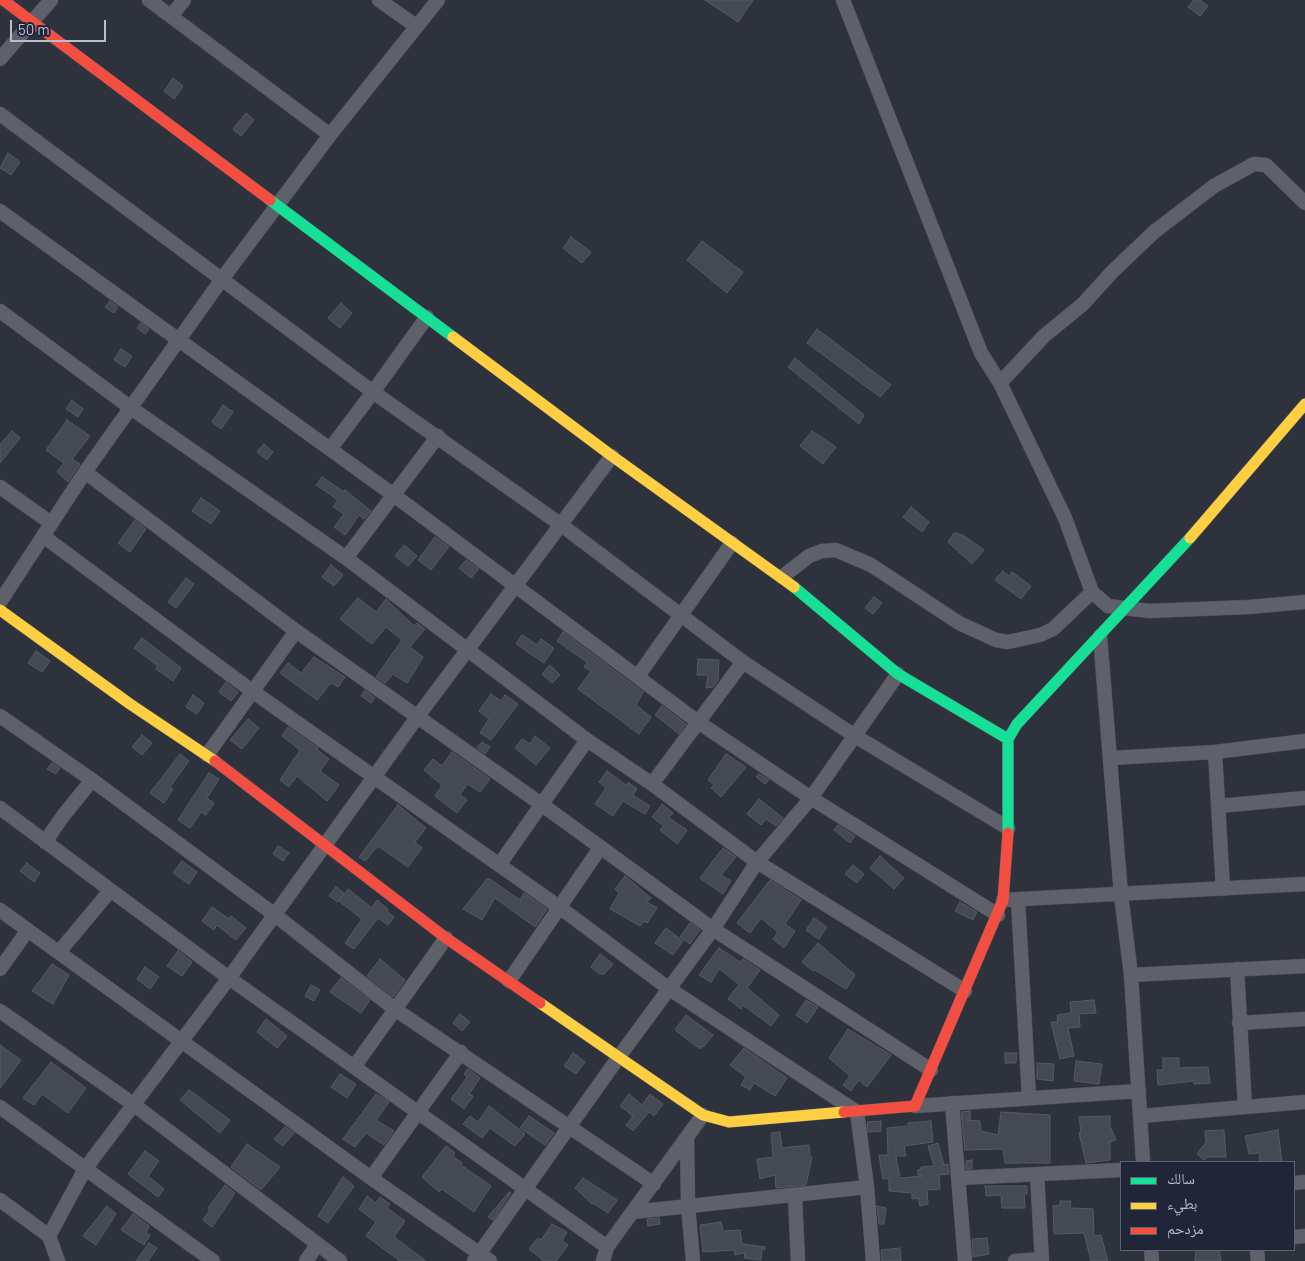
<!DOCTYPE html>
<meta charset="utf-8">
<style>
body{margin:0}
#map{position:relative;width:1305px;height:1261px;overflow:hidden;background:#2d323d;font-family:Barlow,"Noto Naskh Arabic",sans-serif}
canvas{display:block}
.legend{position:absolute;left:1120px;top:1161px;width:175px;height:90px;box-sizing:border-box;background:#202638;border:1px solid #5d6274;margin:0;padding:6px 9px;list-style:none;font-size:15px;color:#b9bdcd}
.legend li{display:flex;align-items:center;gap:10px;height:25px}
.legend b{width:25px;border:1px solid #5d6274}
.scale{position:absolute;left:10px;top:20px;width:96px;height:22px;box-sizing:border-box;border:2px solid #b9bdcd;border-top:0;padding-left:6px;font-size:15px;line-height:18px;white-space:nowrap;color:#b9bdcd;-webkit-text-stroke:4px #202638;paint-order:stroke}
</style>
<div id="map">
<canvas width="1305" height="1261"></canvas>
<ul class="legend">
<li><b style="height:6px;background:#16e098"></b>سالك</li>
<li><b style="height:6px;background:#ffcf43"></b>بطيء</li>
<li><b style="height:6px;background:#f24e42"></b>مزدحم</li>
</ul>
<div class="scale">50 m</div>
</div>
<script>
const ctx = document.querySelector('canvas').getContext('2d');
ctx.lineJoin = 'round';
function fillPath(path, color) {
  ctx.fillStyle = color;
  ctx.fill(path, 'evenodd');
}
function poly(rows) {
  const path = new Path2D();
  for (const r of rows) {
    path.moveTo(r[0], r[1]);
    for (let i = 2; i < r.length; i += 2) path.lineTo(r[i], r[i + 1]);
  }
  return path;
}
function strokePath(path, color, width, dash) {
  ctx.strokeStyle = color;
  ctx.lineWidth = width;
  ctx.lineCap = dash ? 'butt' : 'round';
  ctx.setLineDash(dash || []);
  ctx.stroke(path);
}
const building = poly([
 [705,0,753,0,738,22,705,0],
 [1194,0,1200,0,1208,6,1200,16,1188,7,1194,0],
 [173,78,183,86,174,99,164,91,173,78],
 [246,113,254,120,241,136,233,129,246,113],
 [8,153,20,162,11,175,0,168,8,153],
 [571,237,591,252,582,263,563,248,571,237],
 [702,241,743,272,727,293,687,260,702,241],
 [110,301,118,307,114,313,105,307,110,301],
 [341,303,352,313,340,328,328,318,341,303],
 [141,323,149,329,145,334,137,328,141,323],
 [817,329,891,385,880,397,807,343,817,329],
 [121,349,132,356,125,367,114,360,121,349],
 [795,358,864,415,859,424,788,367,795,358],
 [72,400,83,409,78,417,66,409,72,400],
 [223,405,233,412,221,429,212,422,223,405],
 [67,420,90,436,72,459,80,464,68,482,57,472,64,463,46,450,67,420],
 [12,431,20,438,0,463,0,444,12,431],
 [812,431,836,447,823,464,800,446,812,431],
 [264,444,273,452,267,460,257,452,264,444],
 [322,477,344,492,345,490,371,511,364,519,359,515,345,535,334,527,344,514,333,507,338,500,316,485,322,477],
 [201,498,220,511,211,524,192,511,201,498],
 [911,507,929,522,922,532,903,517,911,507],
 [135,520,146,529,130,552,118,543,135,520],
 [954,533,963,535,984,550,972,564,948,542,954,533],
 [435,537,449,547,431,570,418,560,435,537],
 [404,545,417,556,408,566,395,556,404,545],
 [466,560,479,569,471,578,459,568,466,560],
 [331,565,343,575,334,586,322,577,331,565],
 [1003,571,1009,576,1012,572,1031,586,1021,599,995,580,1003,571],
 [186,578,194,584,176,608,168,602,186,578],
 [874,597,882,603,873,614,865,608,874,597],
 [358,598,376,612,386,599,414,626,417,623,425,629,410,647,423,657,407,683,393,674,385,683,376,677,402,640,386,627,372,644,340,619,358,598],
 [563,632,643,692,636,705,651,717,639,734,578,689,591,671,584,667,587,662,557,641,563,632],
 [522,635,537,645,541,639,554,648,544,663,516,644,522,635],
 [142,638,181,668,173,681,156,669,158,666,134,648,142,638],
 [36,651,50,661,42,672,28,663,36,651],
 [314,657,345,677,338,687,331,683,317,700,280,673,288,663,301,673,314,657],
 [698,659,719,660,718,680,713,687,706,688,708,675,697,675,698,659],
 [550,665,560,675,552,683,542,674,550,665],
 [226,682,238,692,231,701,219,692,226,682],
 [365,690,375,698,371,703,361,696,365,690],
 [491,694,501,701,505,695,518,704,491,740,480,733,489,719,479,711,491,694],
 [193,695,204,703,197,714,186,707,193,695],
 [662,706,686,724,679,734,655,715,662,706],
 [248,719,259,728,242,749,230,740,248,719],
 [288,727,318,748,316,749,329,759,320,771,339,785,327,801,297,776,289,787,280,780,300,750,282,736,288,727],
 [142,735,152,743,142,755,132,747,142,735],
 [535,736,550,748,536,765,515,748,522,739,530,744,535,736],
 [482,742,490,747,485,754,477,748,482,742],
 [452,752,490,779,480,792,468,784,460,794,467,800,457,813,435,796,442,785,424,770,433,759,442,766,452,752],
 [180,754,189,761,170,787,173,789,164,803,150,793,180,754],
 [726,754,746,767,721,797,711,788,714,785,708,780,726,754],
 [52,763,60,768,56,774,47,769,52,763],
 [607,771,626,785,628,782,637,789,633,795,650,806,645,814,623,801,613,816,595,804,606,788,599,782,607,771],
 [209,773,219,779,207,798,214,803,206,815,201,812,190,828,178,820,209,773],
 [759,774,769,780,765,784,756,777,759,774],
 [759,799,783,818,776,826,766,819,761,825,747,814,759,799],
 [662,804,673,813,669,818,687,830,677,844,660,830,664,826,652,817,662,804],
 [398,805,426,828,415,842,422,848,408,867,378,846,365,861,359,857,398,805],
 [838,825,855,836,850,843,834,830,838,825],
 [278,846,289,853,283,861,273,854,278,846],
 [723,848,736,857,721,875,731,881,723,894,700,878,723,848],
 [880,856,904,878,894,889,870,868,880,856],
 [182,861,197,872,189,884,173,873,182,861],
 [27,863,40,873,34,882,20,871,27,863],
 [853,865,864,874,857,883,845,874,853,865],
 [625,876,651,898,647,902,657,908,647,923,644,921,640,926,610,909,619,893,615,889,625,876],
 [487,879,490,879,520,900,524,893,547,909,535,927,495,898,482,920,463,909,487,879],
 [770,880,801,900,785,924,795,931,784,948,773,939,778,932,761,918,750,933,737,923,770,880],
 [336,887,344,893,338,902,329,896,336,887],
 [348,889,372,908,377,900,388,909,387,911,394,917,388,925,378,918,354,949,345,943,362,919,339,901,348,889],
 [960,902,977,912,973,920,955,911,960,902],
 [212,907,229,919,231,916,246,928,236,940,217,925,214,930,202,921,212,907],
 [814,918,827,927,819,939,806,930,814,918],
 [690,923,700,930,690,944,680,937,690,923],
 [666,928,683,941,673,955,655,943,666,928],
 [818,943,855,975,846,989,815,970,813,971,802,962,818,943],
 [719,948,740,962,743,959,760,970,747,988,779,1015,771,1026,743,1005,741,1009,728,999,739,984,719,969,711,982,699,975,719,948],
 [178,951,192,962,182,976,167,966,178,951],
 [600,954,613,964,604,974,600,974,591,967,600,954],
 [380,959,405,980,393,997,367,976,380,959],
 [52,964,69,975,53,1004,32,991,52,964],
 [145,967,159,977,150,989,137,979,145,967],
 [341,978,370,1000,361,1013,330,992,341,978],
 [311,985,320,990,314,1001,305,996,311,985],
 [806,1000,818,1007,807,1023,796,1015,806,1000],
 [1094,1000,1096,1013,1079,1014,1080,1027,1068,1028,1074,1056,1060,1059,1051,1022,1058,1022,1057,1015,1071,1013,1070,1002,1094,1000],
 [460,1014,470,1022,462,1031,453,1023,460,1014],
 [686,1015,713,1035,704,1047,702,1046,700,1049,675,1030,686,1015],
 [266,1019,287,1036,277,1048,257,1032,266,1019],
 [848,1029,891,1055,867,1087,859,1080,851,1091,843,1085,850,1076,829,1058,848,1029],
 [0,1045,21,1060,0,1088,0,1045],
 [744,1048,787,1078,775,1096,756,1084,754,1083,750,1090,741,1085,746,1077,730,1065,744,1048],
 [573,1053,585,1062,576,1074,564,1066,573,1053],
 [1005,1053,1017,1053,1016,1063,1005,1063,1005,1053],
 [1163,1058,1179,1058,1179,1068,1208,1067,1210,1083,1194,1084,1194,1081,1158,1085,1157,1070,1163,1070,1163,1058],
 [1076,1061,1102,1064,1099,1084,1074,1081,1076,1061],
 [51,1062,86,1088,68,1113,42,1094,34,1105,23,1098,51,1062],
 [1037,1063,1054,1064,1053,1081,1037,1079,1037,1063],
 [468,1069,480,1078,469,1094,473,1096,464,1109,451,1099,467,1077,464,1074,468,1069],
 [340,1074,356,1084,347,1098,331,1087,340,1074],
 [189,1090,230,1120,220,1133,180,1100,189,1090],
 [376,1094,389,1102,376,1120,394,1131,384,1145,366,1133,355,1147,343,1139,376,1094],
 [629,1094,642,1105,650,1094,663,1104,654,1116,649,1112,633,1131,626,1125,633,1116,620,1106,629,1094],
 [489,1106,525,1134,515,1146,490,1128,482,1138,463,1124,470,1116,478,1122,489,1106],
 [970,1111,970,1120,967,1120,980,1121,981,1131,998,1135,1001,1112,1050,1115,1050,1163,1005,1163,1003,1149,965,1150,961,1112,970,1111],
 [529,1116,554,1133,545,1145,520,1128,529,1116],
 [1110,1116,1110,1126,1116,1140,1110,1142,1110,1160,1086,1163,1079,1133,1081,1133,1079,1117,1110,1116],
 [881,1121,881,1131,868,1132,867,1122,881,1121],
 [931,1121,933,1142,904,1146,906,1156,896,1156,900,1178,923,1176,918,1175,918,1170,921,1169,921,1167,934,1166,928,1146,938,1143,944,1165,948,1164,949,1174,939,1175,940,1189,927,1190,928,1204,920,1206,918,1198,912,1199,912,1193,889,1191,889,1179,883,1179,879,1155,888,1155,887,1128,908,1126,908,1123,931,1121],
 [285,1127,294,1133,283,1146,274,1139,285,1127],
 [1224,1130,1226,1157,1207,1157,1204,1160,1197,1154,1206,1142,1205,1131,1224,1130],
 [1278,1130,1282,1162,1259,1162,1260,1153,1249,1154,1245,1136,1278,1130],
 [780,1132,782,1148,809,1145,810,1156,812,1157,806,1185,776,1188,775,1175,760,1179,757,1159,773,1157,771,1133,780,1132],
 [247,1144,280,1167,261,1190,231,1167,247,1144],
 [446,1146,455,1153,453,1156,462,1163,461,1165,491,1186,474,1212,442,1189,439,1192,422,1177,446,1146],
 [145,1151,159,1161,148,1176,164,1189,158,1197,128,1174,145,1151],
 [972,1160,972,1169,966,1169,966,1161,972,1160],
 [343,1177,354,1186,328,1223,318,1216,343,1177],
 [583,1178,617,1200,608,1213,593,1203,592,1204,575,1188,583,1178],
 [225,1185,235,1193,212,1227,203,1220,210,1210,208,1208,225,1185],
 [985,1186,1027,1186,1027,1194,1024,1194,1025,1208,1002,1208,1001,1195,986,1196,985,1186],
 [509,1192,511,1193,493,1220,488,1217,509,1192],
 [367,1196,376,1203,380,1197,390,1204,387,1208,405,1221,394,1237,426,1261,400,1261,366,1236,376,1222,359,1209,367,1196],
 [1060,1201,1071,1201,1070,1208,1093,1209,1094,1236,1101,1235,1108,1261,1091,1261,1084,1233,1054,1234,1053,1206,1060,1205,1060,1201],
 [107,1206,116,1214,96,1245,83,1236,107,1206],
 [877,1206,886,1208,884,1224,879,1224,877,1206],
 [133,1214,149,1226,146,1233,150,1235,144,1245,121,1230,133,1214],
 [659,1218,660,1224,648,1226,647,1219,659,1218],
 [721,1222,723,1231,740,1230,742,1244,765,1247,765,1249,762,1250,761,1260,744,1258,745,1253,735,1255,734,1250,703,1252,700,1225,721,1222],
 [552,1224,567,1232,562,1241,568,1245,556,1261,544,1261,529,1249,538,1238,541,1240,552,1224],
 [987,1238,989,1254,973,1257,972,1239,987,1238],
 [149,1243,157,1248,148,1261,136,1261,149,1243],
 [900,1248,901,1261,882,1261,881,1250,900,1248],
 [1196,1250,1219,1250,1221,1261,1195,1261,1196,1250]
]);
const street = poly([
 [149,0,330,135],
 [379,0,416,26],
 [843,0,981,353,1000,383,1065,518,1092,592,1108,606,1149,611,1249,607,1305,602],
 [171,16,184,0],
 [0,59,51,0],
 [0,114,373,392,560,524,743,662,855,736,1008,828],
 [0,211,395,496,698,722,811,798,998,915],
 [0,311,131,408,346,558,587,740,652,784,757,862,965,991],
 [1000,383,1044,336,1083,304,1113,271,1154,232,1214,186,1254,164,1266,165,1305,203],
 [330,449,373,392,427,317],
 [85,472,296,631,541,804,713,929,931,1070],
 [0,487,51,523],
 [43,536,252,691,559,907,668,988,857,1112,867,1187,873,1261],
 [346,558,438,436],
 [782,577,809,556,822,551,836,550,871,565,959,623,996,640,1008,642,1040,635,1053,629,1092,592],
 [0,602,85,472,222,279,330,135,438,0],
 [1100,636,1121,895,1131,975,1143,1162],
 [638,676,732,543],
 [0,716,92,780,275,915,396,1010,654,1184],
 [1215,752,1223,889],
 [207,755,296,631],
 [1111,758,1215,752,1305,741],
 [652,784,743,662],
 [1219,806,1305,798],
 [0,808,229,978,607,1247],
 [45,842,63,816,92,780],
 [499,865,587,740],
 [1003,900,1305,884],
 [1018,900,1029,1098],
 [0,910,371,1178,490,1261],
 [59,952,110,891],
 [0,969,28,930],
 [1237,969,1245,1107],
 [1131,975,1305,966],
 [509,981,600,848],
 [0,1011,133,1104,340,1261],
 [1239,1023,1305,1019],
 [354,1067,446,938],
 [952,1103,965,1261],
 [915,1106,1139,1091],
 [0,1107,213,1261],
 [1140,1116,1305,1102],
 [687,1138,688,1206,693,1261],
 [1037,1174,1042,1261],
 [371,1178,461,1052],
 [959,1178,1121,1170],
 [1294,1183,1305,1182],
 [795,1196,798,1261],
 [0,1200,49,1236,58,1261],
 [633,1212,867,1187],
 [49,1236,85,1169,229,978,418,716,612,456],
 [1294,1237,1305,1236],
 [1151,1250,1152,1261],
 [1257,1250,1258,1261],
 [306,1261,317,1245],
 [474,1261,618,1058,713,929,757,862,811,798,898,674],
 [603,1261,607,1247,703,1115],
 [1015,1261,1042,1259]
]);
const fast = poly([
 [270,200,453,337],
 [794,587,898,674,1008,739],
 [1008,833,1008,739,1017,724,1190,538]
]);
const slow = poly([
 [453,337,612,456,794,587],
 [1190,538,1305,404],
 [0,610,130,704,215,761],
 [540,1003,703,1115,729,1122,844,1112]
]);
const jam = poly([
 [3,0,270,200],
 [215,761,446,938,540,1003],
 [844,1112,915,1106,1003,900,1008,833]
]);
fillPath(building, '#454952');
strokePath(building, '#565a64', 1);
strokePath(street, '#4a4d56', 15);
strokePath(fast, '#4a4d56', 12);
strokePath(slow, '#4a4d56', 12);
strokePath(jam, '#4a4d56', 12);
strokePath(street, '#5e616a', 14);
strokePath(fast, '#16e098', 11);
strokePath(slow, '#ffcf43', 11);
strokePath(jam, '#f24e42', 11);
</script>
